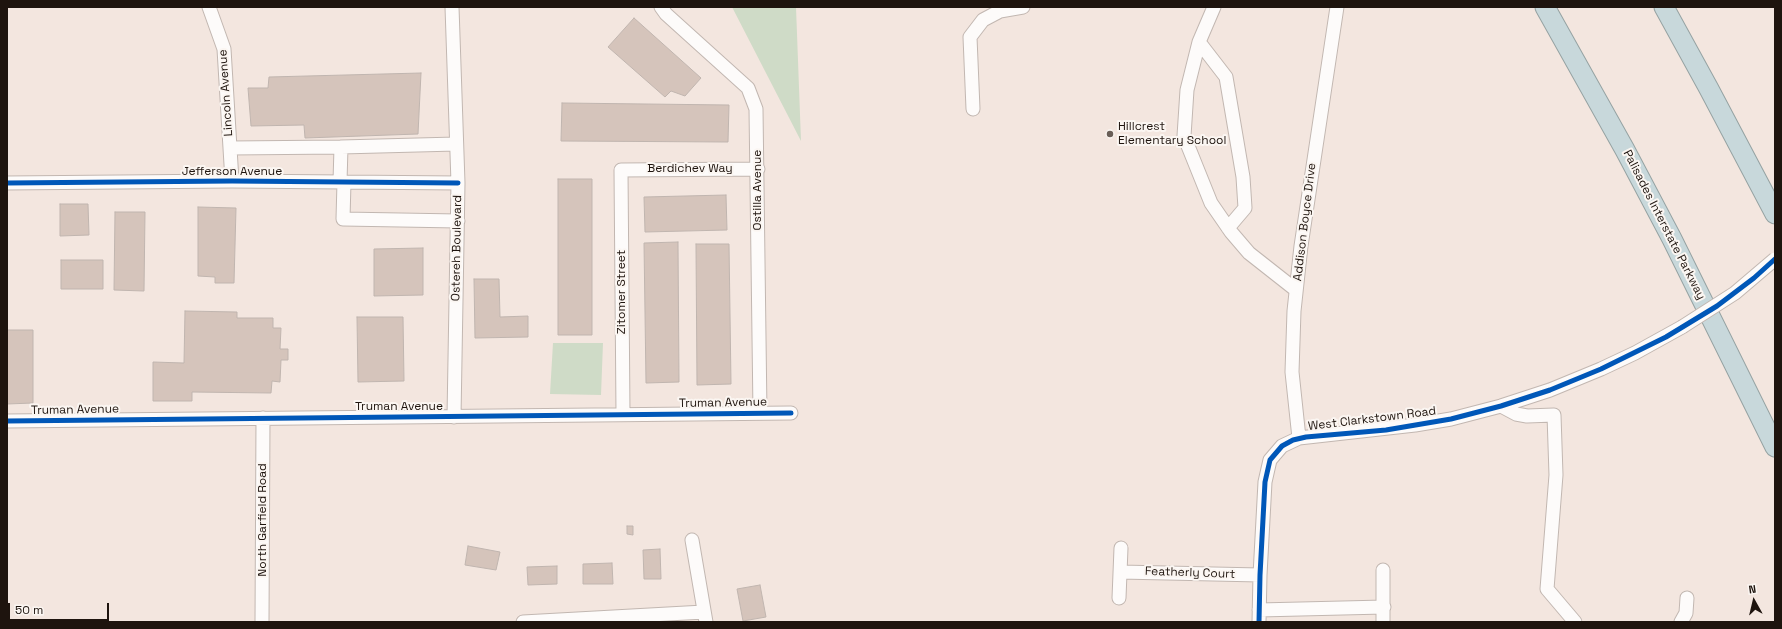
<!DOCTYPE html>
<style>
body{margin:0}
#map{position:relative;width:1782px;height:629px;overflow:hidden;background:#f3e6df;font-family:"Space Grotesk",sans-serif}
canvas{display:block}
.frame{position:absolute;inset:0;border:8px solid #1e140e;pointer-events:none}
.north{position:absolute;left:1734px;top:581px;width:40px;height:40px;-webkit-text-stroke:3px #fbf6f2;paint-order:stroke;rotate:352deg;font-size:11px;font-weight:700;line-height:16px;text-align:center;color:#1e140e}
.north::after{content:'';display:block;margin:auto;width:14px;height:18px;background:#1e140e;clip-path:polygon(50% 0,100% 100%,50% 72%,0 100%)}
.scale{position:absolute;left:8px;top:603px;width:101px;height:18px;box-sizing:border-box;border:2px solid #1e140e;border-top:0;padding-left:5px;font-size:12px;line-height:14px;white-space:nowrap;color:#1e140e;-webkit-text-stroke:3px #fbf6f2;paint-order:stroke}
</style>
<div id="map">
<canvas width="1782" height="629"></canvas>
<div class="frame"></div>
<div class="north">N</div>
<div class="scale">50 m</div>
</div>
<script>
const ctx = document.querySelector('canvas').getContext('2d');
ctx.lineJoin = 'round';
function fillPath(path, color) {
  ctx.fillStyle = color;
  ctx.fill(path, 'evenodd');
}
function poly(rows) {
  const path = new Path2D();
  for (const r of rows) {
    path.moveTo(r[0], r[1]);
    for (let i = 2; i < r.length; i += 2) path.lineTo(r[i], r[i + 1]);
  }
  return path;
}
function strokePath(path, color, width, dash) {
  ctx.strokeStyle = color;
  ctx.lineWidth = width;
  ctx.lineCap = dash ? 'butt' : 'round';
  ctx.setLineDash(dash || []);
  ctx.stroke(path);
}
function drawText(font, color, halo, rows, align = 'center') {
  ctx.font = font + ' "Space Grotesk",sans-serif';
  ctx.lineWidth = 4;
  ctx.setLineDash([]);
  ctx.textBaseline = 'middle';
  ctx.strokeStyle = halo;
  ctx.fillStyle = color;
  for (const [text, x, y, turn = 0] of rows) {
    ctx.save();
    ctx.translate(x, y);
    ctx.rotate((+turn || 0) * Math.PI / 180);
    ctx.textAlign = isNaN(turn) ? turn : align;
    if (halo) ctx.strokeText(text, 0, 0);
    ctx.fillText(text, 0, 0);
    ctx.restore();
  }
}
const green = poly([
 [732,7,796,7,801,141],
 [553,343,603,343,601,395,550,394]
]);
const building = poly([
 [634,18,701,78,685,96,671,91,665,97,608,47,634,18],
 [421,73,418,134,305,138,304,125,251,126,248,88,268,88,269,77,421,73],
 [562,103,729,105,728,142,561,141,562,103],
 [558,179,592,179,592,335,558,335,558,179],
 [726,195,727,230,645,232,644,197,726,195],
 [60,204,88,204,89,235,60,236,60,204],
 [198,207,236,208,234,283,215,283,215,277,198,276,198,207],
 [115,212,145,212,144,291,114,290,115,212],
 [678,242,679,382,646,383,644,243,678,242],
 [696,244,729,244,731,384,697,385,696,244],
 [423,248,423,295,374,296,374,249,423,248],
 [61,260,103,260,103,289,61,289,61,260],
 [474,279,499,279,500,317,528,316,528,337,475,338,474,279],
 [185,311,237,312,237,318,273,318,273,328,281,328,280,349,288,349,288,360,281,360,280,382,272,381,271,393,192,392,192,401,153,401,153,362,184,363,185,311],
 [357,317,403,317,404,381,358,382,357,317],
 [7,330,33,330,33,403,7,404,7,330],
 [627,526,633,526,633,535,627,534,627,526],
 [468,546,500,552,496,570,465,565,468,546],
 [660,549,661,579,644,579,643,550,660,549],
 [612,563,613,584,583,584,583,564,612,563],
 [557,566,557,584,528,585,527,567,557,566],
 [760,585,766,617,743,621,737,589,760,585]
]);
const minor = poly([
 [209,7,224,49,232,181],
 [452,7,458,183,454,417],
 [661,7,666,14,748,88,756,109,760,413],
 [1214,7,1199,42,1187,90,1184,136,1211,203,1231,232,1249,253,1296,290],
 [1199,42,1226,77,1243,177,1245,208,1228,228],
 [973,109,970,37,983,20,1000,11,1023,7],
 [230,148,341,147],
 [340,182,341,147,456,144],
 [344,182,343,219,458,221],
 [7,183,232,181,458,183],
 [1501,406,1516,414,1527,416,1554,415,1556,475,1547,589,1575,622],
 [623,414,621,170,758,169],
 [7,421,791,413],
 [1299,438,1292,372,1294,311,1301,246,1337,7],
 [692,540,706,622],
 [1383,570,1383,622],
 [1120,572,1260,575],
 [1119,598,1121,548],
 [1259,610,1384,607],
 [262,622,263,418],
 [523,622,704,612],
 [1259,622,1260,575,1265,482,1270,460,1282,446,1299,438,1415,425,1451,419,1501,406,1550,390,1601,369,1635,353,1682,327],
 [1681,622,1686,613,1687,598]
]);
const highway = poly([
 [1545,7,1625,150,1672,239,1775,447],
 [1664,7,1709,89,1775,214]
]);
const minorBridge = poly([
 [1682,327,1735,293,1775,259]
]);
const cycleway = poly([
 [7,183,232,181,458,183],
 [7,421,791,413],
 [1259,622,1260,575,1265,482,1270,460,1282,446,1293,440,1306,437,1386,430,1451,419,1501,406,1550,390,1601,369,1666,337,1717,306,1754,278,1775,259]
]);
const markers = [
 [1110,134,4,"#695e57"]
];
const streetNames = [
 ["Lincoln Avenue",226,93,-94],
 ["Berdichev Way",690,169],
 ["Jefferson Avenue",232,172],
 ["Ostilla Avenue",758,190,-90],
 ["Addison Boyce Drive",1305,222,-83],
 ["Palisades Interstate Parkway",1664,225,63],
 ["Ostereh Boulevard",457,248,-89],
 ["Zitomer Street",622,292,-90],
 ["Truman Avenue",723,403,-1],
 ["Truman Avenue",399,407],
 ["Truman Avenue",75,410,-1],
 ["West Clarkstown Road",1372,419,-7],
 ["North Garfield Road",263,520,-90],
 ["Featherly Court",1190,573,2]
];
const poiNames = [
 ["Hillcrest",1118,127],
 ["Elementary School",1118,141]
];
fillPath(green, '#cfdbc7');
fillPath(building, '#d5c4bb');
strokePath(building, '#c0b5af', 1);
strokePath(minor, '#c2b7b1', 15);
strokePath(highway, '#95a2a2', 21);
strokePath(minor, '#fdfbfa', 13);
strokePath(highway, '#c8d8db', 19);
strokePath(minorBridge, '#c2b7b1', 15, []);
strokePath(minorBridge, '#fdfbfa', 13);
strokePath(cycleway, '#0057b8', 5);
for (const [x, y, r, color] of markers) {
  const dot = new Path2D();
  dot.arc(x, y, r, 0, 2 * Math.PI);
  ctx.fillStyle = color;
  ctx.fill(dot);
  strokePath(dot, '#fbf6f2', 1.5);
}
drawText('12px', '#1e140e', '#fbf6f2', streetNames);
drawText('12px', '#1e140e', '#fbf6f2', poiNames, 'left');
</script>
